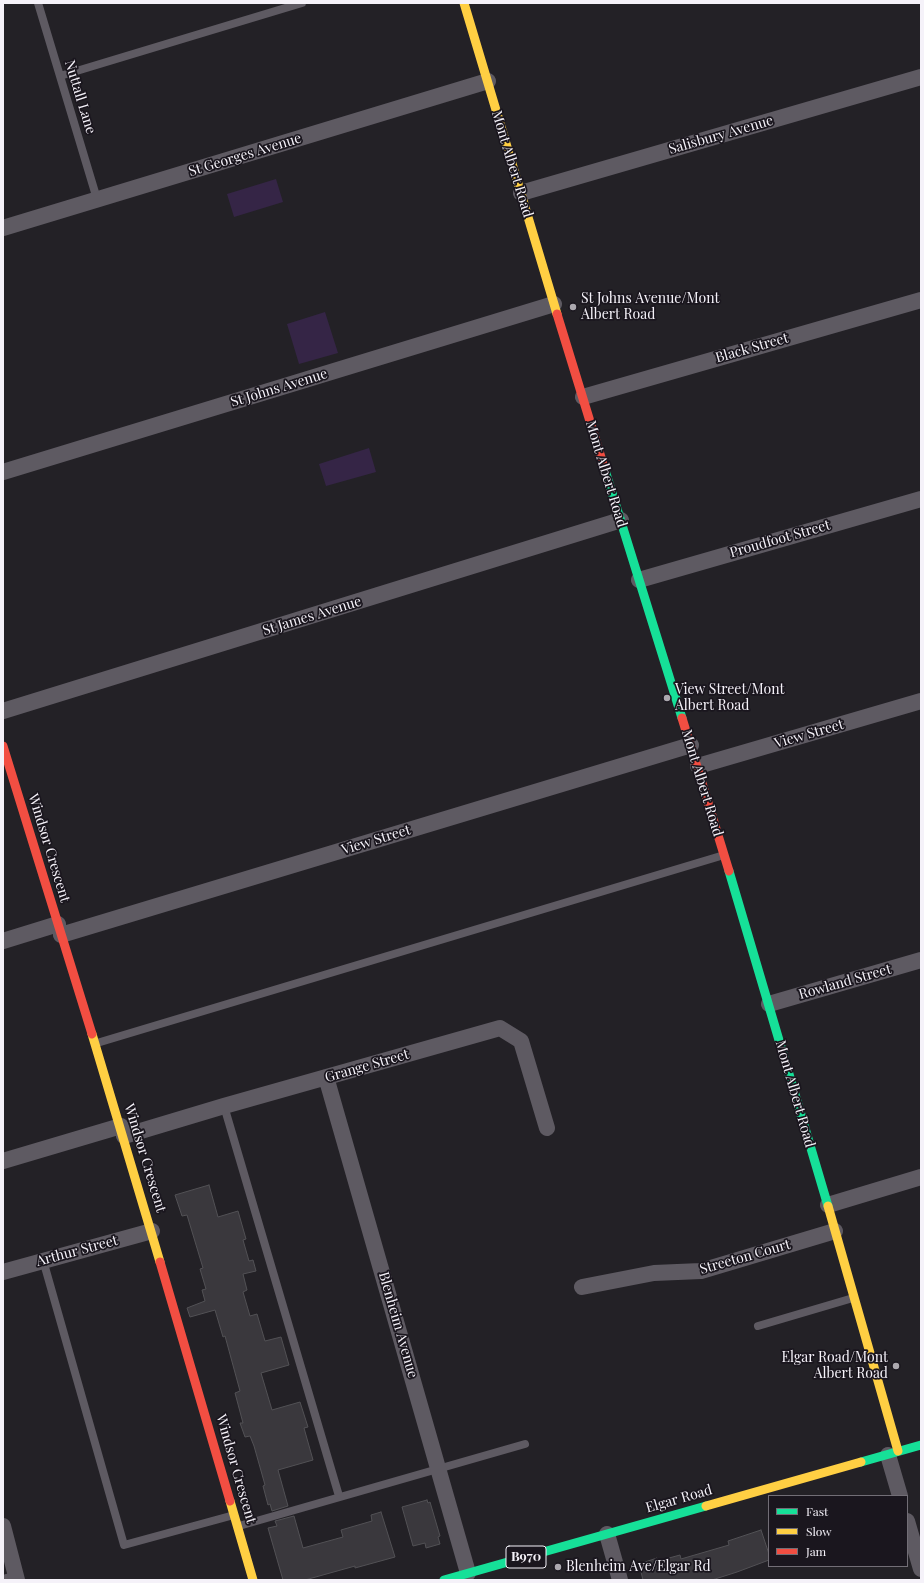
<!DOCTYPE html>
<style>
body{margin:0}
#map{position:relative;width:924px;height:1583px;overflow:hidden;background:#232126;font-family:"Playfair Display",serif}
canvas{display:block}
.frame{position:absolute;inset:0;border:4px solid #f5f2f9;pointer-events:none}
.legend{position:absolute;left:768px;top:1495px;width:140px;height:72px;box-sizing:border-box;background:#1a161e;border:1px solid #726e76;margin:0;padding:5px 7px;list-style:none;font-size:12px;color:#f5f2f9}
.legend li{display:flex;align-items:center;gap:8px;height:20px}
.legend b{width:20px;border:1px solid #726e76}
</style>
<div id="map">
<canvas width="924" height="1583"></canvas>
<div class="frame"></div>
<ul class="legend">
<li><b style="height:5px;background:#16e098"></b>Fast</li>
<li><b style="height:5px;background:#ffcf43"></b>Slow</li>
<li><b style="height:5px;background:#f24e42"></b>Jam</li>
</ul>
</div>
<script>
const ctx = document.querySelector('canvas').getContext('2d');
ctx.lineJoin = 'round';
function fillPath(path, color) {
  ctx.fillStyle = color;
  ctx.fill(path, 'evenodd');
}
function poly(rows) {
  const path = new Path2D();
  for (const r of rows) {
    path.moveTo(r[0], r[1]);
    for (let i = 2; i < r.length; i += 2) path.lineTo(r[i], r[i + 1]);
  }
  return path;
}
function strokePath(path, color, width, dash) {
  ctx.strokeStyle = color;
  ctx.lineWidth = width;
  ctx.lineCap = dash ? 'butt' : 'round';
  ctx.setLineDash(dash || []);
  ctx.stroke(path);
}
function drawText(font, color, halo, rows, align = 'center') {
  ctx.font = font + ' "Playfair Display",serif';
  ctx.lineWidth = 3.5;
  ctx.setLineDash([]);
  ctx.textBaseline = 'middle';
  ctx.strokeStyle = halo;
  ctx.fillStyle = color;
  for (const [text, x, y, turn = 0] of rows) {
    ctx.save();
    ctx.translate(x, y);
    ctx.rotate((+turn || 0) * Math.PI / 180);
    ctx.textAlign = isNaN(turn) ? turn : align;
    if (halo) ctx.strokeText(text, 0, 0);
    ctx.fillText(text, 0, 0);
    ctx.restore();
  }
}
const green = poly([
 [276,179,283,202,234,217,227,194],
 [325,312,338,353,299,364,287,324],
 [369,448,376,472,326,486,319,464]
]);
const building = poly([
 [209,1185,218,1217,238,1211,246,1239,243,1240,249,1261,253,1260,256,1271,243,1274,247,1290,243,1292,250,1316,257,1314,265,1341,281,1337,289,1365,261,1373,272,1410,300,1402,308,1427,304,1428,313,1460,278,1470,288,1506,272,1511,270,1504,268,1505,263,1486,265,1485,254,1446,250,1436,245,1437,240,1423,243,1423,235,1393,240,1391,225,1336,223,1337,215,1310,190,1317,187,1308,205,1301,202,1290,206,1289,200,1269,203,1268,187,1215,182,1216,175,1195,209,1185],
 [427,1500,428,1503,430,1502,440,1536,438,1537,440,1544,426,1548,425,1543,413,1546,402,1507,427,1500],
 [381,1512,395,1557,355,1568,355,1566,305,1580,283,1580,268,1528,277,1526,275,1521,294,1516,303,1548,343,1537,341,1530,372,1521,371,1515,381,1512],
 [761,1530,769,1554,769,1560,737,1572,712,1580,643,1580,639,1564,657,1558,658,1561,680,1555,681,1559,729,1545,728,1541,761,1530]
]);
const lane = poly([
 [38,3,97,199],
 [60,76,302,3],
 [97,1043,724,855],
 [224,1106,339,1496],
 [43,1260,124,1545,234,1515],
 [758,1326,853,1298],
 [239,1526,525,1444],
 [3,1579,16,1575]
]);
const street = poly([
 [521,193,921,77],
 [3,228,488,81],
 [583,397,921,300],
 [3,472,554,304],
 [639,580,921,499],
 [3,711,621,520],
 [698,766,921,701],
 [61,935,691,745],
 [3,941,58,924],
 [769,1004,921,960],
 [326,1077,468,1573],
 [124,1136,224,1106,500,1028,521,1041,547,1128],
 [3,1161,121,1126],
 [828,1205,921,1177],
 [3,1272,152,1231],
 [582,1287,654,1273,701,1271,835,1231],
 [888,1455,900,1496],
 [907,1521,921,1569],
 [3,1526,17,1580],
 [607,1534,620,1580]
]);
const fast = poly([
 [604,467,682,718],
 [729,871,828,1206],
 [861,1462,921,1445],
 [444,1580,706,1506]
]);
const slow = poly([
 [464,3,557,314],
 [92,1034,160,1262],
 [828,1206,898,1451],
 [230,1501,253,1580],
 [706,1506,861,1462]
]);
const jam = poly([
 [557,314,604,467],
 [682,718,729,871],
 [3,746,92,1034],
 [160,1262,230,1501]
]);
const markers = [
 [573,307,4,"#aca9af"],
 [667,698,4,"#aca9af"],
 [896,1366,4,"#aca9af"],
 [558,1567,4,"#aca9af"]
];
const shields = [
 [526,1557,40]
];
const shieldNames = [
 ["B970",526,1557]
];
const streetNames = [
 ["Nuttall Lane",80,97,73],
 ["Salisbury Avenue",721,135,-16],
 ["St Georges Avenue",245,155,-17],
 ["Mont Albert Road",512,164,73],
 ["Black Street",752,348,-16],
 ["St Johns Avenue",279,388,-17],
 ["Mont Albert Road",606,474,73],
 ["Proudfoot Street",780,539,-16],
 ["St James Avenue",312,616,-17],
 ["View Street",809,734,-16],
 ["Mont Albert Road",702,783,73],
 ["View Street",376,840,-17],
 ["Windsor Crescent",49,848,73],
 ["Rowland Street",845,982,-16],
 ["Grange Street",367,1066,-16],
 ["Mont Albert Road",795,1094,74],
 ["Windsor Crescent",145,1158,73],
 ["Arthur Street",77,1251,-15],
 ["Streeton Court",745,1257,-16],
 ["Blenheim Avenue",398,1325,74],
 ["Windsor Crescent",236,1469,74],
 ["Elgar Road",679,1499,-16]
];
const poiNames = [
 ["St Johns Avenue/Mont",581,299],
 ["Albert Road",581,315],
 ["View Street/Mont",675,690],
 ["Albert Road",675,706],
 ["Elgar Road/Mont",888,1358,"right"],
 ["Albert Road",888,1374,"right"],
 ["Blenheim Ave/Elgar Rd",566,1567]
];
fillPath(green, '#352546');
fillPath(building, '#3a383d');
strokePath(building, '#525155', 1);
strokePath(lane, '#5e5a62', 8);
strokePath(street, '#5e5a62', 16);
strokePath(fast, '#16e098', 9);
strokePath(slow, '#ffcf43', 9);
strokePath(jam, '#f24e42', 9);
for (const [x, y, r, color] of markers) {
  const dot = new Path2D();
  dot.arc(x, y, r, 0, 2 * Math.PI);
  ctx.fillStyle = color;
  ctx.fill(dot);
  strokePath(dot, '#1a161e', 1.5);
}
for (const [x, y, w] of shields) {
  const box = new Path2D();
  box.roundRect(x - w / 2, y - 11, w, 22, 3);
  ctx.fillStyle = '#1a161e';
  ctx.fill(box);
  strokePath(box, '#f5f2f9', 1);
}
drawText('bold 13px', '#f5f2f9', null, shieldNames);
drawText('14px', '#f5f2f9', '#1a161e', streetNames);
drawText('14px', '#f5f2f9', '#1a161e', poiNames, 'left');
</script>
